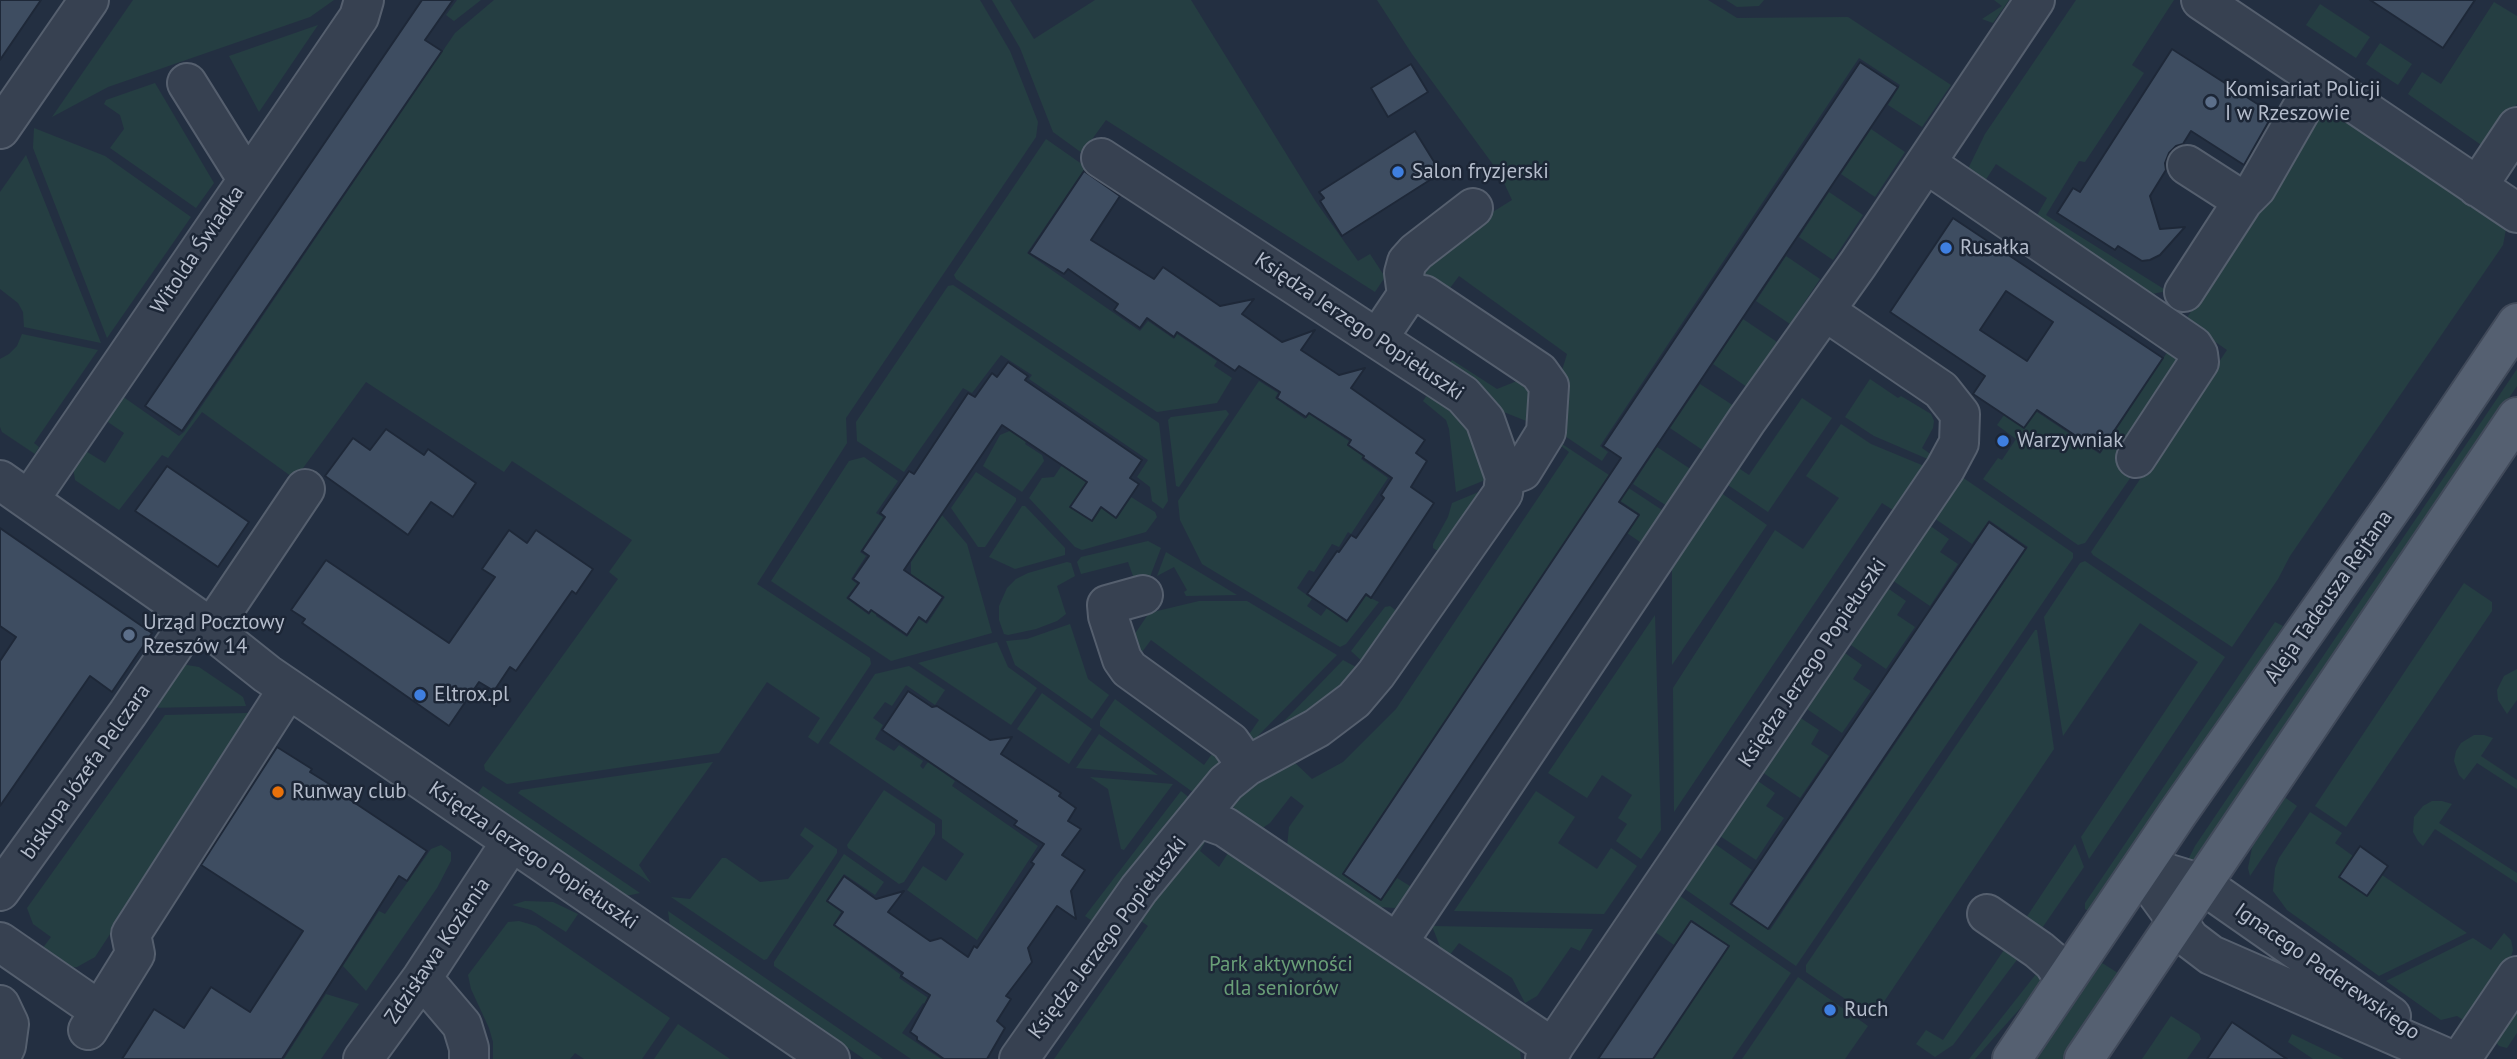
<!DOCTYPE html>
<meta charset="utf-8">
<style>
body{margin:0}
canvas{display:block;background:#232f41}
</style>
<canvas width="2517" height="1059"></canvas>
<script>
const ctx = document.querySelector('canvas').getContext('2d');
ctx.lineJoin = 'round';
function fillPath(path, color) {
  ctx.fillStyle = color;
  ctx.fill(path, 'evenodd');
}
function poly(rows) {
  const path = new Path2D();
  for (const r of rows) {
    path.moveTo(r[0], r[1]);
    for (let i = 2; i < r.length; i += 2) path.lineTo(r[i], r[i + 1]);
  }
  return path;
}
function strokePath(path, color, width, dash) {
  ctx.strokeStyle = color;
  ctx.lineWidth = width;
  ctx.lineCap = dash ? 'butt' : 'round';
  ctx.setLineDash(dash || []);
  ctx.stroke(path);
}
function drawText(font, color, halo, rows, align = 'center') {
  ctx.font = font + ' "PT Sans",sans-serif';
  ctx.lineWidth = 5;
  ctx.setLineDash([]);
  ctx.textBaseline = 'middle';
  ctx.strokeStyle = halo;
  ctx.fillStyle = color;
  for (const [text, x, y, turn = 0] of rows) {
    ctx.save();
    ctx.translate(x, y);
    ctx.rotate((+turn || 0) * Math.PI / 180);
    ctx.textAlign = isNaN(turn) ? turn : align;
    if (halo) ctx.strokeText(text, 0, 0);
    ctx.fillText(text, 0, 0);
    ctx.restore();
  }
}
const green = poly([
 [133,0,334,0,310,17,108,87,52,117],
 [457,0,481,0,454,21,446,15],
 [494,0,980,0,1010,51,1038,122,1036,137,846,418,847,443,757,584,870,658,871,664,818,744,808,737,820,718,767,682,719,753,507,784,485,770,484,765,618,579,609,572,632,540,512,461,504,472,366,382,295,479,202,412,168,458,162,455,119,510,75,480,73,467,84,450,105,463,124,433,105,420,122,396,179,436,184,432,455,33],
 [992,0,1010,0,1034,39,1095,0,1191,0,1316,202,1358,261,1370,254,1385,277,1375,292,1106,120,1082,153,1053,132,1020,48],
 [1377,0,1708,0,1737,18,1848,17,1951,85,1922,127,1888,105,1900,85,1859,58,1600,446,1608,452,1602,461,1556,430,1560,377,1567,354,1459,276,1447,292,1422,277,1436,259,1462,231,1512,200,1500,174,1412,54],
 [1726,0,1764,0,1759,6,1737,7],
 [1994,0,2009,0,1993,23,1982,19,2002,6],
 [2076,0,2174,0,2132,65,2144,73,2085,162,2079,161,2046,215,2167,291,2152,294,2036,217,2047,198,1996,164,1983,184,1967,171,1985,134],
 [2494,2,2517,16,2517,104,2487,149,2408,94,2422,72,2441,84],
 [2320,4,2370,37,2356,58,2306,25],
 [318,25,259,112,229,56],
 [2380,43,2412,64,2398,85,2366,64],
 [155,83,214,183,196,208,110,148,124,129,120,115,104,104,106,100],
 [2323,99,2507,224,2503,245,2290,556,2278,579,2232,647,2093,555,2091,552,2227,350,2185,321],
 [34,128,105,156,191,217,107,338,33,148],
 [1871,129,1905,152,1875,197,1841,174],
 [1046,139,1086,167,1027,253,1140,331,1148,321,1174,339,1177,334,1217,361,1214,366,1232,378,1217,403,1157,412,956,279,954,275],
 [26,155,101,343,24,327,23,312,18,303,0,289,0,192],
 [1829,192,1863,215,1833,260,1799,237],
 [1786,256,1820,279,1790,324,1756,301],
 [953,285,1159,423,1168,501,1163,509,1152,501,1150,487,1137,477,1148,460,1029,379,1032,375,1001,355,972,393,963,388,904,472,857,441,856,422,948,286],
 [1743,319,1777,342,1747,387,1713,364],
 [22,334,98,350,34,443,39,447,35,454,2,432,0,427,0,359,9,354,17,346],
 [2172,345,2182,356,2133,474,2085,543,2078,545,1983,479,1998,458,2002,460,2016,439,1997,425,2016,398,2100,454],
 [1452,360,1497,389,1527,377,1539,426,1496,409,1448,365],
 [2517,369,2517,386,2194,866,2187,862,2195,846],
 [1870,379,1898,398,1901,396,1931,414,1934,421,1933,428,1922,448,1933,456,1930,460,1874,436,1845,417],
 [1259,381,1278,393,1275,398,1305,419,1309,414,1349,441,1347,445,1363,456,1361,459,1388,478,1351,534,1348,532,1339,547,1332,544,1314,572,1309,570,1297,588,1312,599,1307,606,1321,616,1327,608,1347,623,1366,596,1379,602,1346,644,1340,647,1202,564,1180,520,1178,501],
 [1700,384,1734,406,1704,451,1670,428],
 [1431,389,1460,409,1487,472,1485,480,1456,492,1449,429,1446,420,1423,401],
 [1802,398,1832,418,1768,512,1722,481,1734,465,1749,475],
 [1226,410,1229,414,1179,487,1176,486,1168,420,1171,417],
 [1841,424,1871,444,1929,468,1901,515,1882,503,1674,812,1673,688,1775,530,1803,549,1839,498,1806,476],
 [1012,430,1027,440,1025,444,1042,455,1044,461,1022,492,983,466,1000,435],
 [1553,438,1665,512,1643,544,1627,533,1640,514,1601,488,1342,874,1381,901,1397,878,1413,888,1395,908,1380,907,1287,847,1289,827,1304,806,1291,796,1270,823,1261,829,1236,812,1232,804,1241,792,1292,760,1312,779,1343,762,1396,709,1569,452,1552,439],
 [1657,447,1692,470,1667,506,1633,484],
 [864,457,898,481,876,513,883,517,860,552,866,556,851,579,857,584,846,598,869,615,872,610,877,613,876,616,907,637,919,619,927,624,945,597,927,585,925,587,911,578,911,562,942,515,967,544,992,633,891,661,771,581,849,461],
 [1062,465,1077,476,1090,478,1070,507,1092,521,1101,508,1117,518,1131,497,1155,512,1157,517,1146,532,1082,550,1075,547,1029,498,1042,478,1054,477],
 [976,472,1016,498,1016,501,985,547,978,547,951,508],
 [1962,477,2073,553,2073,558,1796,966,1685,889,1715,844,1752,870,1729,904,1770,930,2028,547,1989,520,1972,544,1934,518],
 [1717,490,1767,525,1672,665,1672,558],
 [1481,491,1441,553,1433,548,1433,544,1448,517,1452,503],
 [1022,506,1025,506,1065,548,1065,555,1015,569,989,557],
 [1929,525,1949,539,1940,552,1958,564,1930,606,1892,580],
 [1148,541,1161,548,1148,582,1137,587,1128,562,1081,574,1077,562,1081,557],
 [1166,552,1237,595,1186,596,1184,592,1187,590,1174,567,1157,576],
 [2085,561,2225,657,2089,859,2081,837,2198,662,2140,623,2063,736,2044,617,2080,563],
 [1067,562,1071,563,1075,576,1057,586,1066,614,1057,621,1036,629,1008,635,1004,634,999,620,999,606,1007,588,1016,579,1028,573],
 [2464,583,2492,602,2492,611,2346,827,2315,806],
 [1886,587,1906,601,1897,615,1915,627,1886,669,1848,643],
 [1199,601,1247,601,1337,655,1254,740,1248,736,1259,720,1151,640,1139,656,1134,635,1149,613],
 [1390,606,1399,613,1365,664,1351,651,1385,607],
 [1655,615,1661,830,1641,859,1616,841,1627,824,1618,818,1632,795,1602,775,1587,798,1548,773],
 [2275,622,2283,626,2090,912,2085,909,2085,903],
 [1070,624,1088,679,1109,695,1092,719,1015,665,1006,641,1027,639],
 [2035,630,2037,630,2054,749,1873,1018,1806,972,1806,965],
 [997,642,1008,667,1037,688,1011,725,918,663],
 [1842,651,1862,665,1853,679,1871,691,1842,733,1804,707],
 [1343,660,1365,672,1265,741],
 [181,664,199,667,243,697,246,706,145,708],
 [909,666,945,690,935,705,906,685,892,706,885,702,873,718,883,725,875,739,894,751,899,745,923,761,920,766,923,769,928,762,955,781,952,786,1038,846,977,940,907,890,923,866,946,881,964,854,942,838,942,820,829,743,875,674],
 [2517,669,2517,700,2507,714,2498,700,2497,690,2504,676],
 [1042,693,1092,729,1069,764,1017,729],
 [1115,699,1204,765,1217,747,1222,761,1197,795,1100,726,1100,721],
 [248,713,253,716,95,957,77,967,69,968,39,953,51,937,33,924,27,908,165,715],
 [1799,717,1819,730,1811,744,1829,756,1800,798,1762,772],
 [1099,734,1158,775,1076,768],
 [2474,735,2484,735,2493,738,2481,756,2517,780,2517,789,2477,763,2464,780,2459,775,2454,761,2456,751,2461,743],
 [713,762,639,865,651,883,518,793,521,790],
 [1090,777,1173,784,1124,850,1121,849,1108,789],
 [1755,779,1775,793,1766,806,1784,818,1756,860,1717,834],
 [483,786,640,893,626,896,478,793],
 [884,790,935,824,935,834,904,882,899,884,848,848,847,845],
 [1181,791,1192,800,1166,823,1095,923,1085,916],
 [1536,791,1575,817,1558,843,1597,869,1611,848,1637,866,1604,914,1454,911],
 [2283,796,2297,806,2250,876,2248,868,2253,843],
 [2432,801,2442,801,2452,804,2439,823,2517,873,2517,883,2435,829,2423,846,2418,841,2413,832,2414,817,2423,806],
 [2310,812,2342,833,2335,843,2353,856,2339,877,2368,896,2382,875,2467,933,2379,976,2287,910,2273,891,2275,868,2279,858],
 [805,827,837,849,837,853,767,959,764,960,671,897,690,899,722,858,726,858,760,882,788,879,814,846,800,835],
 [1208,837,1200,851,1219,867,1232,847,1518,1038,1521,1059,1054,1059,1148,926,1134,916,1184,846],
 [2075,844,2084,867,2038,934,2022,924],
 [441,845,451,852,451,861,437,888,366,991,343,966,379,911,385,914,431,849],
 [844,854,884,882,875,895,844,874,826,901,841,912,833,925,901,975,899,978,934,1002,930,1007,923,1003,902,1033,941,1059,911,1059,774,966,774,962],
 [1680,896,1791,973,1732,1059,1653,1059,1729,946,1692,920,1674,945,1655,932],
 [525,901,553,902,578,914,566,932,531,910,512,905],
 [668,911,883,1059,864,1059,670,926],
 [519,921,536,926,670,1018,642,1059,584,1059,575,1053,570,1059,493,1059,493,1042,489,1028,471,989,468,975,508,922],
 [1432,926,1593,929,1580,951,1571,947,1537,996,1525,1003,1512,978,1459,943,1449,956,1441,949],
 [2504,933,2511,940,2513,950,2510,961,2468,1023,2457,1016,2441,1020,2386,981,2473,938,2491,950],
 [2008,944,2022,953,1953,1045,1935,1057,1916,1044,1926,1030,1943,1040],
 [2099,961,2121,975,2064,1059,2033,1059],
 [2040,969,2043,980,2041,985,1975,1059,1969,1059],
 [1798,977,1868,1026,1845,1059,1742,1059],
 [326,994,359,1004,321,1059,284,1059],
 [2517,1005,2517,1033,2507,1048,2499,1046,2494,1040],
 [2171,1016,2199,1034,2201,1039,2187,1059,2142,1059],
 [678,1024,730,1059,654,1059],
 [2292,1034,2344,1059,2313,1059,2288,1042]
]);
const building = poly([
 [0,0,41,0,0,60,0,0],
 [422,0,453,0,425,40,442,51,182,431,145,406,422,0],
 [2370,0,2475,0,2443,48,2370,0],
 [2172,49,2273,114,2244,165,2191,131,2183,144,2176,146,2169,153,2165,163,2166,170,2150,196,2160,229,2185,227,2160,255,2150,260,2142,261,2118,246,2115,250,2057,213,2073,188,2080,192,2172,49],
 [1860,62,1898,87,1619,502,1639,515,1381,900,1343,874,1621,458,1603,446,1860,62],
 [1411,64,1428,92,1388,117,1371,88,1411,64],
 [1415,131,1441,173,1342,236,1320,201,1324,198,1319,192,1415,131],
 [1084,171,1120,196,1091,240,1154,279,1163,267,1220,306,1254,299,1242,314,1282,342,1315,330,1301,350,1339,375,1365,368,1351,388,1425,440,1416,453,1427,461,1411,487,1434,503,1371,598,1366,594,1347,621,1307,594,1337,551,1339,552,1351,535,1356,538,1384,498,1381,495,1392,478,1363,458,1364,456,1348,445,1351,440,1309,413,1306,417,1277,398,1280,392,1239,366,1235,371,1177,332,1174,337,1147,318,1140,328,1114,310,1118,304,1068,269,1064,274,1029,253,1084,171],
 [1953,218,2163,358,2100,452,2037,410,2024,428,1973,394,1985,376,1890,312,1953,218],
 [2006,291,2053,322,2027,361,1980,330,2006,291],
 [1008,362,1028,376,1025,380,1142,460,1130,478,1139,484,1116,518,1101,507,1092,521,1070,507,1087,482,1002,425,904,570,943,597,926,622,919,617,907,635,871,610,869,613,848,598,859,583,853,579,869,556,862,551,885,517,880,513,909,471,914,474,968,393,975,397,992,373,997,377,1008,362],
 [386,429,424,455,428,449,476,483,453,517,431,502,408,535,325,476,353,438,370,450,386,429],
 [167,466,249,522,218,567,135,511,167,466],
 [1989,522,2026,548,1768,929,1731,904,1989,522],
 [0,528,152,633,112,692,90,676,0,806,0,661,16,637,0,626,0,528],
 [509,530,527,543,536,530,593,569,576,594,572,591,516,671,510,667,494,691,479,682,449,726,302,623,305,619,291,610,326,560,449,643,495,577,482,569,509,530],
 [908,691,932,707,937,706,990,740,1012,737,1001,754,1061,793,1059,796,1076,808,1068,821,1081,829,1062,855,1085,870,1071,891,1076,919,1057,906,1028,948,1032,962,1006,996,1011,999,997,1021,1005,1028,987,1059,944,1059,917,1040,917,1037,910,1032,930,995,901,976,903,973,834,925,843,912,827,901,844,876,876,899,904,891,888,912,930,941,941,938,968,957,974,946,977,948,1034,864,1031,862,1044,844,1014,825,1017,821,882,730,908,691],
 [277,747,312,769,310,772,347,795,346,797,427,851,407,881,399,876,282,1059,122,1059,154,1009,184,1028,211,987,250,1012,303,931,201,865,277,747],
 [2360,846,2388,866,2367,896,2339,877,2360,846],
 [1691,921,1729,946,1653,1059,1598,1059,1691,921],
 [2232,1022,2287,1059,2207,1059,2232,1022]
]);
const minor = poly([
 [2201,0,2517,213],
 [187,83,247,179],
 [0,129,89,0],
 [1927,164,2193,346,2198,354,2199,362,2136,458],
 [2187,165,2243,201,2256,188,2318,80],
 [2477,187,2517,127],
 [2184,292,2243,201],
 [1407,295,1404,273,1407,262,1416,252,1473,208],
 [1378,338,1407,295,1424,295,1539,372,1549,386,1546,432,1522,471,1505,477],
 [0,480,194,616,267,674,830,1059],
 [29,500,359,17,364,0],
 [1143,595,1107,605,1108,616,1122,659,1129,669,1230,742,1247,766],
 [211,629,305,489],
 [1200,818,1225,827,1553,1048],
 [2140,870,2190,939,2211,955,2449,1059],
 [2140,870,2166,873,2202,884,2391,1016],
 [0,891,128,713,194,616],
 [1987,914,2039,950,2053,962,2065,980],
 [0,942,100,1011],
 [1398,942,1747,420,1858,264,2035,0],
 [422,978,462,1025,469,1048,469,1059],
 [0,1005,9,1024,6,1046,0,1059],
 [88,1030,135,954,131,934,288,689],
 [363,1059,422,978,511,842],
 [1019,1059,1139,889,1226,783,1247,766,1317,728,1354,700,1376,674,1503,493,1505,477,1485,420,1463,395,1101,158],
 [1545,1059,1945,469,1959,443,1960,414,1941,390,1825,311],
 [2461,1059,2517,976]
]);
const major = poly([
 [2012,1059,2178,813,2400,496,2517,323],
 [2084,1059,2517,417]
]);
const markers = [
 [2211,102,7,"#5c6f8a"],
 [1398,172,7,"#3f7fe0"],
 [1946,248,7,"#3f7fe0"],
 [2003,441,7,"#3f7fe0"],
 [129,635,7,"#5c6f8a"],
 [420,695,7,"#3f7fe0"],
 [278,792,7,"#e8710a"],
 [1830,1010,7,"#3f7fe0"]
];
const poiNames = [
 ["Komisariat Policji",2225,90],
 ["I w Rzeszowie",2225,114],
 ["Salon fryzjerski",1412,172],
 ["Rusałka",1960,248],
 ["Warzywniak",2017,441],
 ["Urząd Pocztowy",143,623],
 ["Rzeszów 14",143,647],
 ["Eltrox.pl",434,695],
 ["Runway club",292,792],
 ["Ruch",1844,1010]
];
const streetNames = [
 ["Witolda Świadka",198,250,-56],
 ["Księdza Jerzego Popiełuszki",1359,327,34],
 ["Aleja Tadeusza Rejtana",2329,597,-55],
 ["Księdza Jerzego Popiełuszki",1813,663,-56],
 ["biskupa Józefa Pelczara",86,772,-55],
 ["Księdza Jerzego Popiełuszki",533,856,34],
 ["Księdza Jerzego Popiełuszki",1108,938,-53],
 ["Zdzisława Kozienia",438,951,-56],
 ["Ignacego Paderewskiego",2327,972,35]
];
const parkNames = [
 ["Park aktywności",1281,965],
 ["dla seniorów",1281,989]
];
fillPath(green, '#253e42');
fillPath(building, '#3e4d61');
strokePath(building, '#1e2838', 2);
strokePath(minor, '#555f6e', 42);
strokePath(major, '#414a5a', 42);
strokePath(minor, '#374151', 38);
strokePath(major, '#556071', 38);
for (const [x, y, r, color] of markers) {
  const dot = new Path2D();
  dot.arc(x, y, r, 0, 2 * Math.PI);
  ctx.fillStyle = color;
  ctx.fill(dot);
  strokePath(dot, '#1c2636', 2.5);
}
drawText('21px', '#b4bccb', '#1c2636', poiNames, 'left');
drawText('21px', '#b4bccb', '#1c2636', streetNames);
drawText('21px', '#699e77', '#1c2636', parkNames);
</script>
